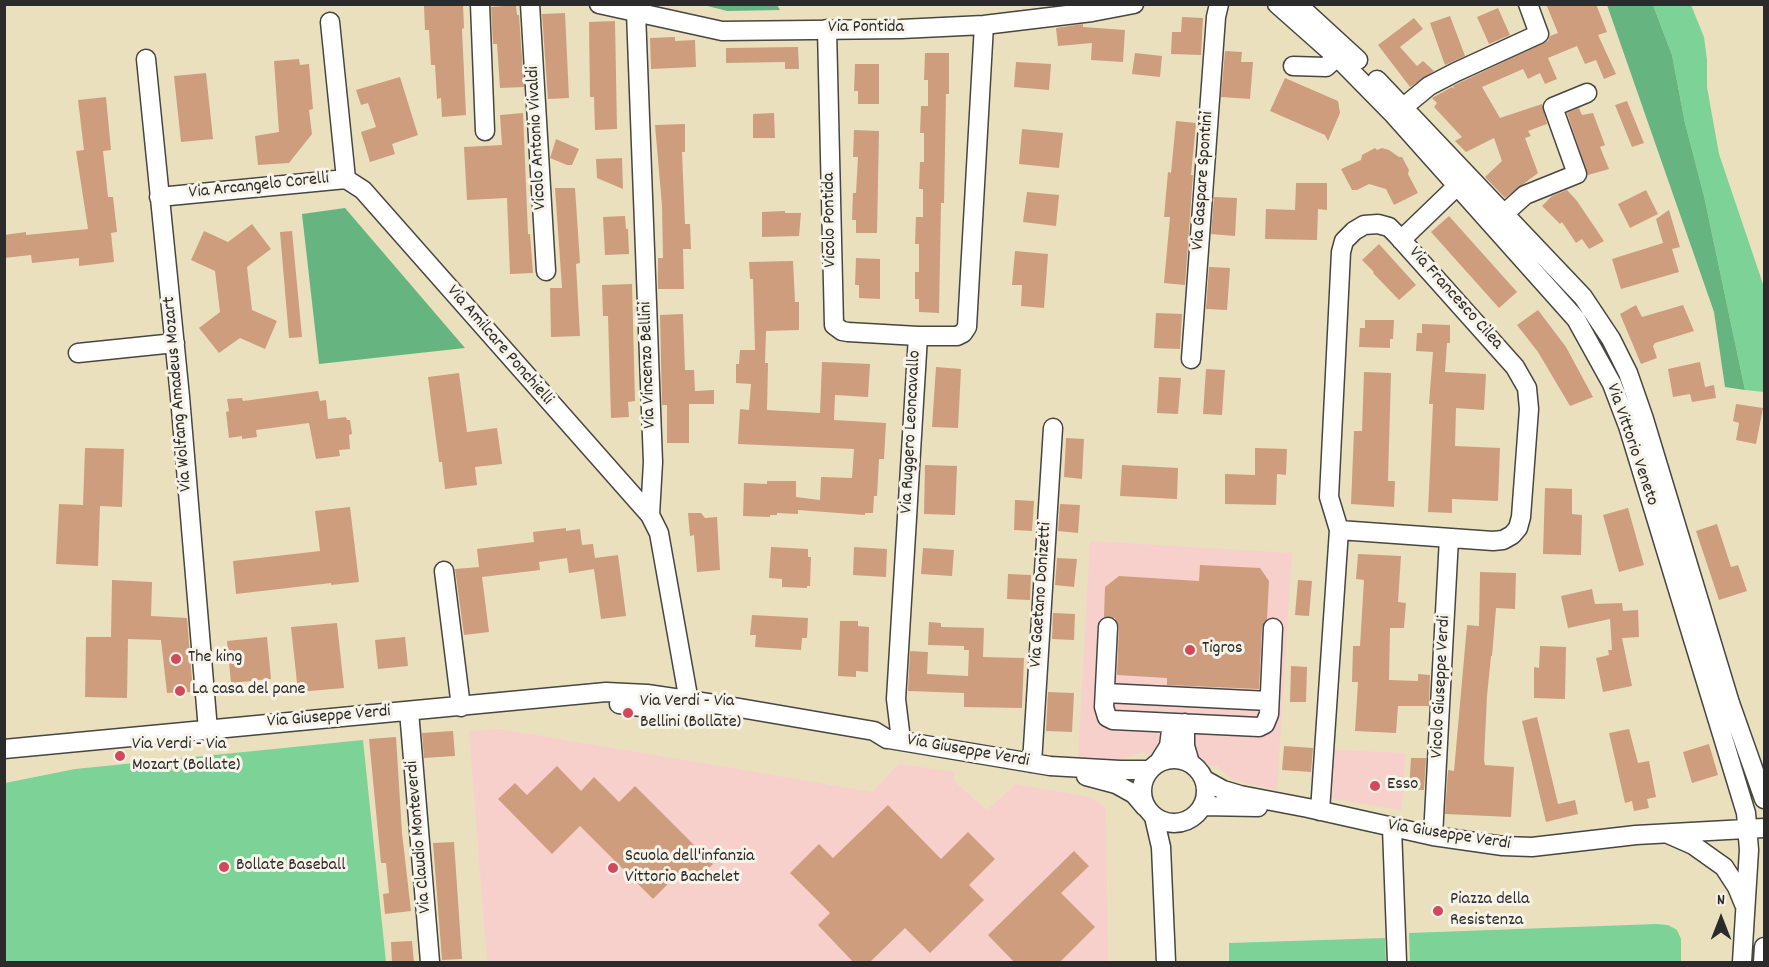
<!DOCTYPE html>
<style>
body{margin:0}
#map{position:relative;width:1769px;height:967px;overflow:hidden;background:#eae0be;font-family:Dekko,sans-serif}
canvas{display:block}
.frame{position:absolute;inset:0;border:6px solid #2b2b2b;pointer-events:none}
.north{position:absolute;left:1691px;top:889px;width:60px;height:60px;-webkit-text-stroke:4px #f7f3e8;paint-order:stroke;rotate:0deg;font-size:16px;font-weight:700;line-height:24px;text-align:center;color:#2b2b2b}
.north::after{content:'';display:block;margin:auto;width:21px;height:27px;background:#2b2b2b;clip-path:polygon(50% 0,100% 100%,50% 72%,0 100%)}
</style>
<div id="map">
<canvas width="1769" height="967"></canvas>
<div class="frame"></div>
<div class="north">N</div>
</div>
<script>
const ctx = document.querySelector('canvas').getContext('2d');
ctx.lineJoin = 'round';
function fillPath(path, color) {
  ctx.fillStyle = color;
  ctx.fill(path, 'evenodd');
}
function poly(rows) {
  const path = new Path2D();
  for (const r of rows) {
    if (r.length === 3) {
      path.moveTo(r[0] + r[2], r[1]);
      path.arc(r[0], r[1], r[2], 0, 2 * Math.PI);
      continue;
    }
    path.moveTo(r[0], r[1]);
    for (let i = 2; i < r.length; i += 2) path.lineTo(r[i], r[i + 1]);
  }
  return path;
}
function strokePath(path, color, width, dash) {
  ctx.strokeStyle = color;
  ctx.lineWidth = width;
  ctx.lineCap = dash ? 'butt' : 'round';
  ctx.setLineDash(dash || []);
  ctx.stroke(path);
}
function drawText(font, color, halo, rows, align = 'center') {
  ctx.font = font + ' Dekko,sans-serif';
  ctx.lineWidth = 6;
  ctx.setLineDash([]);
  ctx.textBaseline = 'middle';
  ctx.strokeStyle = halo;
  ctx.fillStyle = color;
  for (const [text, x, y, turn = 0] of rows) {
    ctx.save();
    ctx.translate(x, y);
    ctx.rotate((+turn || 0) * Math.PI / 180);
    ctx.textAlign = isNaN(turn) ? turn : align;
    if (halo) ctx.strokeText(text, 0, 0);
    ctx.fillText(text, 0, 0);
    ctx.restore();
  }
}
const built = poly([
 [1090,541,1292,553,1277,790,1231,779,1217,766,1203,765,1189,755,1169,753,1154,759,1143,752,1115,761,1078,758],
 [501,729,872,792,899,764,954,772,954,781,987,810,1016,784,1090,797,1106,808,1108,962,487,962,469,731],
 [1331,750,1406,753,1401,810,1329,798]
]);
const green = poly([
 [1653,5,1691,5,1704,37,1707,60,1707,87,1719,154,1764,287,1764,392,1745,390,1704,196,1685,123,1672,55],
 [363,740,386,962,5,962,5,783,75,769],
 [1656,924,1668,925,1677,930,1681,939,1681,962,1410,962,1409,933],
 [1385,938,1386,962,1229,962,1229,943]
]);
const forest = poly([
 [704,5,777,5,780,10,727,11],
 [1607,5,1653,5,1672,55,1685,123,1704,196,1745,390,1725,387,1714,312],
 [345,208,465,348,319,364,302,214]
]);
const building = poly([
 [463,4,464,28,462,29,466,115,442,117,441,98,437,99,435,65,431,65,429,30,425,30,424,6],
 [1546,4,1596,4,1607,32,1598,35,1616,74,1604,79,1596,60,1585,64,1577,46,1548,58,1557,79,1545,84,1540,73,1528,79,1523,69,1482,87,1500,118,1542,104,1547,124,1528,131,1531,136,1525,138,1538,173,1505,198,1485,177,1502,161,1494,138,1466,152,1455,141,1462,137,1434,107,1437,103,1432,98,1452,87,1454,89,1453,86,1461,82,1548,41,1550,36,1558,33],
 [516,5,517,15,519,15,524,87,500,88,497,44,493,44,491,7],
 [1498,8,1510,35,1489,44,1477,17],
 [565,13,569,98,548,99,542,14],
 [1450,16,1465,56,1445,65,1430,23],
 [1182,17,1203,18,1201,55,1171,54,1172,32,1181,32],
 [1414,18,1423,29,1400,47,1417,66,1423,61,1434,71,1410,87,1378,45],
 [615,21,617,129,595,130,594,97,590,97,589,22],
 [1083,24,1083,27,1125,30,1123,62,1091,60,1092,43,1058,46,1056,28],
 [675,37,675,41,695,40,696,67,651,69,650,38],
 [798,47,799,69,785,69,785,62,726,63,726,48],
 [1225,51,1242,52,1241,62,1253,62,1250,99,1221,97],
 [925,53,949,53,949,94,946,94,944,203,941,203,939,313,919,312,919,299,915,299,915,272,919,272,919,244,915,244,916,217,923,217,923,189,919,189,920,162,924,162,924,133,920,133,921,106,928,106,928,80,924,80],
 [1135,53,1162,56,1160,77,1132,74],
 [299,59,300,65,309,64,313,109,309,110,312,134,289,163,258,165,255,136,279,132,274,61],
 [1016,62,1051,64,1049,90,1014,87],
 [855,64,879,64,879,104,858,104,858,91,854,91],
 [206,73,213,139,181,142,174,76],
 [400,77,418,135,392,144,395,154,370,162,361,132,376,127,368,103,361,105,356,90],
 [1285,78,1338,101,1340,113,1328,141,1325,135,1270,111],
 [106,97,111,150,103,151,108,197,113,197,117,232,111,233,114,262,79,266,79,258,32,263,31,255,4,258,4,235,26,232,26,235,88,229,76,151,84,150,78,100],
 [1627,101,1644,143,1632,147,1615,105],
 [1579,108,1582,115,1593,113,1605,145,1600,147,1609,169,1588,175,1567,113],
 [523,113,528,234,530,234,533,273,510,274,507,198,467,200,464,147,502,145,500,115],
 [774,113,775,138,753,138,753,114],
 [1176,121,1196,123,1191,175,1193,175,1185,285,1164,283,1170,217,1164,217,1168,172,1171,173],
 [685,124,685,152,682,152,685,224,690,224,691,249,683,249,684,289,658,289,658,258,663,258,662,206,655,125],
 [1022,129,1063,133,1059,168,1019,164],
 [854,130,879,131,877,233,856,233,856,220,852,220,853,193,856,193,858,157,853,157],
 [556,139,579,149,572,165,567,165,550,158],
 [1375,148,1377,150,1382,148,1389,150,1399,157,1402,157,1409,170,1408,174,1418,193,1394,205,1386,189,1369,184,1357,190,1352,190,1341,169,1361,160,1362,155],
 [622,158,623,189,597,178,596,159],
 [1296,183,1327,183,1327,210,1318,209,1317,240,1265,239,1266,209,1295,210],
 [555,188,575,188,580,263,576,264,580,336,551,337,550,288,562,288],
 [1567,190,1577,201,1604,241,1589,249,1582,239,1576,243,1562,222,1560,224,1542,206,1552,196],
 [1646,190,1658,214,1630,228,1618,204],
 [1027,192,1059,195,1056,226,1023,222],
 [1214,197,1237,198,1235,236,1211,234],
 [1669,210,1680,247,1672,249,1679,272,1621,289,1612,259,1663,243,1656,219],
 [785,211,785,213,801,213,799,236,762,237,762,212],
 [625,216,626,229,628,229,629,254,605,255,603,217],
 [1449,216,1517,292,1499,308,1431,232],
 [252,224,271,249,247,267,252,310,277,321,265,349,240,338,219,353,199,328,220,312,215,271,191,260,204,231,228,242],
 [292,231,302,337,289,338,280,232],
 [1379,244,1416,285,1399,300,1373,273,1374,272,1362,260],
 [1015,251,1048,254,1044,308,1021,306,1022,285,1012,285],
 [856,258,880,259,880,299,859,298,859,285,855,285],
 [793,261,795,302,799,302,799,330,766,331,765,363,768,363,767,410,820,413,822,362,870,364,868,397,835,395,834,420,886,423,884,459,879,459,877,496,874,496,873,513,865,513,865,515,798,510,798,514,777,513,777,515,770,515,770,517,743,516,744,483,767,484,767,481,796,481,796,497,820,500,821,477,852,478,854,449,738,444,740,409,749,410,751,384,736,383,736,364,739,364,740,350,755,350,753,279,750,279,749,262],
 [1209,267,1230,268,1227,310,1206,309],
 [632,284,635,401,628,402,629,417,611,418,608,316,603,316,602,285],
 [1636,305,1642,317,1683,305,1694,331,1655,343,1653,346,1657,358,1641,364,1620,314],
 [1538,310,1566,347,1593,397,1570,406,1538,352,1517,325],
 [1156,313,1182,314,1180,349,1154,348],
 [683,314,685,370,694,370,695,391,714,390,714,404,689,404,689,443,667,443,667,405,662,405,660,315],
 [1365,320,1394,320,1393,339,1390,339,1390,348,1359,347,1360,328,1365,328],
 [1422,324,1450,325,1450,343,1447,343,1445,372,1486,374,1484,410,1456,408,1455,446,1500,448,1498,501,1452,499,1452,513,1428,512,1433,404,1429,404,1433,352,1416,351,1417,333,1422,333],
 [1700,362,1705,387,1714,385,1716,398,1692,402,1690,394,1673,397,1668,369],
 [936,367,961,369,958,428,932,427],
 [1206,369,1225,370,1222,415,1203,414],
 [1364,372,1391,373,1388,481,1395,481,1394,507,1351,504,1354,431,1362,431],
 [459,373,467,432,497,428,502,464,475,467,477,485,445,489,442,462,439,462,428,377],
 [1159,377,1181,378,1178,414,1157,413],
 [318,391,320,401,326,400,328,419,346,417,347,420,350,420,352,434,349,435,350,449,339,450,340,456,316,459,309,423,256,430,257,437,242,439,242,436,229,438,226,412,229,411,227,399,242,398,243,401],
 [1736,404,1763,408,1756,444,1736,440,1739,423,1733,421],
 [1066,438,1084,439,1082,479,1064,477],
 [85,448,124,449,122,507,100,506,98,566,56,564,59,504,83,505],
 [1255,448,1287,449,1286,475,1277,474,1276,505,1225,504,1225,474,1255,475],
 [925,465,957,466,955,515,924,514],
 [1122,465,1178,468,1177,499,1120,496],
 [1545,488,1572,489,1572,514,1582,515,1581,555,1543,554],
 [1015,500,1034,501,1032,531,1014,530],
 [1060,504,1080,505,1078,533,1058,531],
 [350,507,359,582,331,585,331,583,236,594,233,561,320,551,315,511],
 [1628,508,1644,565,1619,572,1603,515],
 [688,513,701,513,705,518,717,517,720,570,697,572,694,535,690,536],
 [1717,524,1731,567,1738,565,1747,591,1719,600,1696,531],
 [566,528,566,531,580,529,582,545,593,544,595,558,618,555,626,616,601,619,594,569,569,573,567,558,539,562,540,570,482,577,489,632,464,635,455,569,479,567,477,549,534,542,533,532],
 [771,547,808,549,808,557,811,557,810,586,807,586,807,588,782,587,782,579,769,578],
 [854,547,887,549,886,577,853,575],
 [923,548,954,550,952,576,921,574],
 [1358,554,1401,556,1398,602,1406,603,1404,628,1390,628,1389,680,1418,681,1418,674,1430,675,1429,706,1398,706,1396,733,1355,731,1358,682,1352,682,1353,646,1360,646,1364,580,1356,579],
 [1057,558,1077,559,1074,587,1055,585],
 [1200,565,1260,568,1269,581,1267,619,1262,627,1259,689,1167,685,1167,678,1117,675,1119,627,1115,618,1104,617,1105,587,1119,576,1199,581],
 [1480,572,1516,573,1515,609,1496,608,1492,656,1491,656,1487,696,1484,760,1485,765,1514,767,1511,817,1445,814,1448,770,1454,771,1467,625,1479,626],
 [1008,574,1031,575,1030,600,1007,599],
 [112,580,152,582,151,616,187,618,193,692,167,693,161,640,128,639,127,698,85,697,86,637,111,637],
 [1298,580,1312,581,1309,616,1295,615],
 [1592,589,1595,604,1622,603,1623,611,1638,610,1639,637,1622,638,1632,686,1603,692,1596,658,1609,655,1608,650,1612,650,1610,619,1568,628,1561,596],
 [1053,613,1075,614,1074,640,1052,639],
 [752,615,808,618,807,638,802,638,801,650,755,647,756,635,750,635],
 [840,621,858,621,858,626,869,627,868,672,856,671,856,677,838,676],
 [929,622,941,623,941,627,984,628,983,657,1024,658,1022,708,964,707,964,693,908,691,910,651,928,652,927,674,968,676,969,650,964,650,964,646,928,645],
 [337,623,344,688,298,692,291,627],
 [267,637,271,679,231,683,227,641],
 [405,637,408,666,378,669,375,640],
 [1540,646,1566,647,1565,699,1534,698,1534,667,1539,668],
 [1291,666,1307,667,1306,702,1290,702],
 [1048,692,1074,693,1072,732,1046,731],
 [1537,717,1558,804,1575,800,1578,814,1546,822,1522,721],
 [1629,729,1638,763,1649,761,1656,797,1647,799,1649,808,1634,811,1632,801,1625,803,1609,733],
 [453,731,455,756,424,758,422,733],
 [396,737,402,833,411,911,385,914,383,894,389,893,386,863,381,863,369,739],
 [1709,744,1718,775,1692,783,1683,752],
 [1284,746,1313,748,1311,772,1282,770],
 [1411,758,1426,758,1424,790,1409,790],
 [557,766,581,791,594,777,619,802,635,786,713,864,695,882,683,869,653,899,580,826,552,854,498,799,515,783,527,795],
 [888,805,941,859,968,832,995,859,969,885,984,900,930,953,905,928,869,963,854,963,818,925,830,913,790,873,819,844,833,858],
 [454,842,462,959,442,960,433,843],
 [1074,851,1089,866,1061,893,1095,927,1059,963,1015,963,988,935],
 [412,941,414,963,392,963,391,942]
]);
const minor = poly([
 [480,4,485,131],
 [530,4,546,271],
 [599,4,722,31,901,29,984,25,1092,12,1134,4],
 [1277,4,1339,59,1394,115,1576,319,1612,384,1628,426,1746,813,1749,850,1742,962],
 [1297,4,1358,60],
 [636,12,653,462,650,515,659,533,691,713],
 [330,22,346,179],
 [827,29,834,325,842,331,848,332,918,336],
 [146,59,180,397,208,730],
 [1293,66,1326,67,1337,57],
 [1377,80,1583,297,1611,339,1628,373,1644,419,1730,703,1764,799],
 [1394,115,1429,86,1456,72,1539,34,1528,4],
 [346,179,363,190,650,515],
 [159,197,346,179],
 [1495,222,1525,195,1577,174,1553,107,1587,93],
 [1378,224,1389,227,1397,235,1515,367,1527,388,1529,409,1521,517,1518,528,1512,535,1503,540,1493,541,1339,530,1329,497,1341,252,1344,241,1354,231,1364,225,1378,224],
 [1401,240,1457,186],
 [78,353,175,343],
 [1191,359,1216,17,1219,4],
 [444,571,461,707],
 [1108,627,1104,707,1107,717,1113,720,1259,727,1265,724,1269,714,1273,628],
 [1105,693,1269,701],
 [619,704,701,715],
 [409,711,430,962],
 [1185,723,1185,746,1190,763],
 [889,739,1050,766,1120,770,1149,770],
 [901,740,896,699,918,336,957,336,963,333,967,327,984,25],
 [4,749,606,692,647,694,728,706,874,731,887,739],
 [1174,791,32],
 [1159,762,1169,746,1172,723],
 [1032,763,1053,428],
 [1086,776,1116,784,1134,794,1145,807],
 [1205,780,1223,790,1240,795,1308,808,1433,836,1503,846,1532,847,1636,835,1764,828],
 [1202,806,1258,807],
 [1320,811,1339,530],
 [1154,817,1161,847,1166,962],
 [1392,828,1397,962],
 [1668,834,1693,845,1724,867,1737,887,1744,904],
 [1433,836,1449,538],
 [1763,962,1764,947]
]);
const markers = [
 [1190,650,6,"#d1495b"],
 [176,659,6,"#d1495b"],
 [180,691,6,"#d1495b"],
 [628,713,6,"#d1495b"],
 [120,756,6,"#d1495b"],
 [1375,786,6,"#d1495b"],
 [224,867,6,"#d1495b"],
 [613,868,6,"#d1495b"],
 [1438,911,6,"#d1495b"]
];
const streetNames = [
 ["Via Pontida",866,29],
 ["Vicolo Antonio Vivaldi",538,138,-93],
 ["Via Gaspare Spontini",1204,181,-86],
 ["Via Arcangelo Corelli",259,187,-6],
 ["Vicolo Pontida",831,220,-91],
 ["Via Francesco Cilea",1455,299,48],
 ["Via Amilcare Ponchielli",499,346,49],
 ["Via Vincenzo Bellini",649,365,-92],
 ["Via Wolfang Amadeus Mozart",179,394,-95],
 ["Via Ruggero Leoncavallo",912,432,-87],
 ["Via Vittorio Veneto",1631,445,71],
 ["Via Gaetano Donizetti",1042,595,-86],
 ["Vicolo Giuseppe Verdi",1442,687,-87],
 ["Via Giuseppe Verdi",329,718,-5],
 ["Via Giuseppe Verdi",968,752,10],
 ["Via Giuseppe Verdi",1449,836,9],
 ["Via Claudio Monteverdi",420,837,-95]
];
const poiNames = [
 ["Tigros",1202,650],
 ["The king",188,659],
 ["La casa del pane",192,691],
 ["Via Verdi - Via",640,703],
 ["Bellini (Bollate)",640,724],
 ["Via Verdi - Via",132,746],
 ["Mozart (Bollate)",132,767],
 ["Esso",1387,786],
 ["Scuola dell'infanzia",625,858],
 ["Vittorio Bachelet",625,879],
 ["Bollate Baseball",236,867],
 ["Piazza della",1450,901],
 ["Resistenza",1450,922]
];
fillPath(built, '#f7d0cc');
fillPath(green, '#7dd397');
fillPath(forest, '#66b580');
fillPath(building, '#ce9d7d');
strokePath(minor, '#484641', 21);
strokePath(minor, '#fff', 18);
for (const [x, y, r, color] of markers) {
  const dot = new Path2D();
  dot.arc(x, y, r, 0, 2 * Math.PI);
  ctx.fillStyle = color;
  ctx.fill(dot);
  strokePath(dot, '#f7f3e8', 2);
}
drawText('18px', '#2b2b2b', '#f7f3e8', streetNames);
drawText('18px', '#2b2b2b', '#f7f3e8', poiNames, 'left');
</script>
